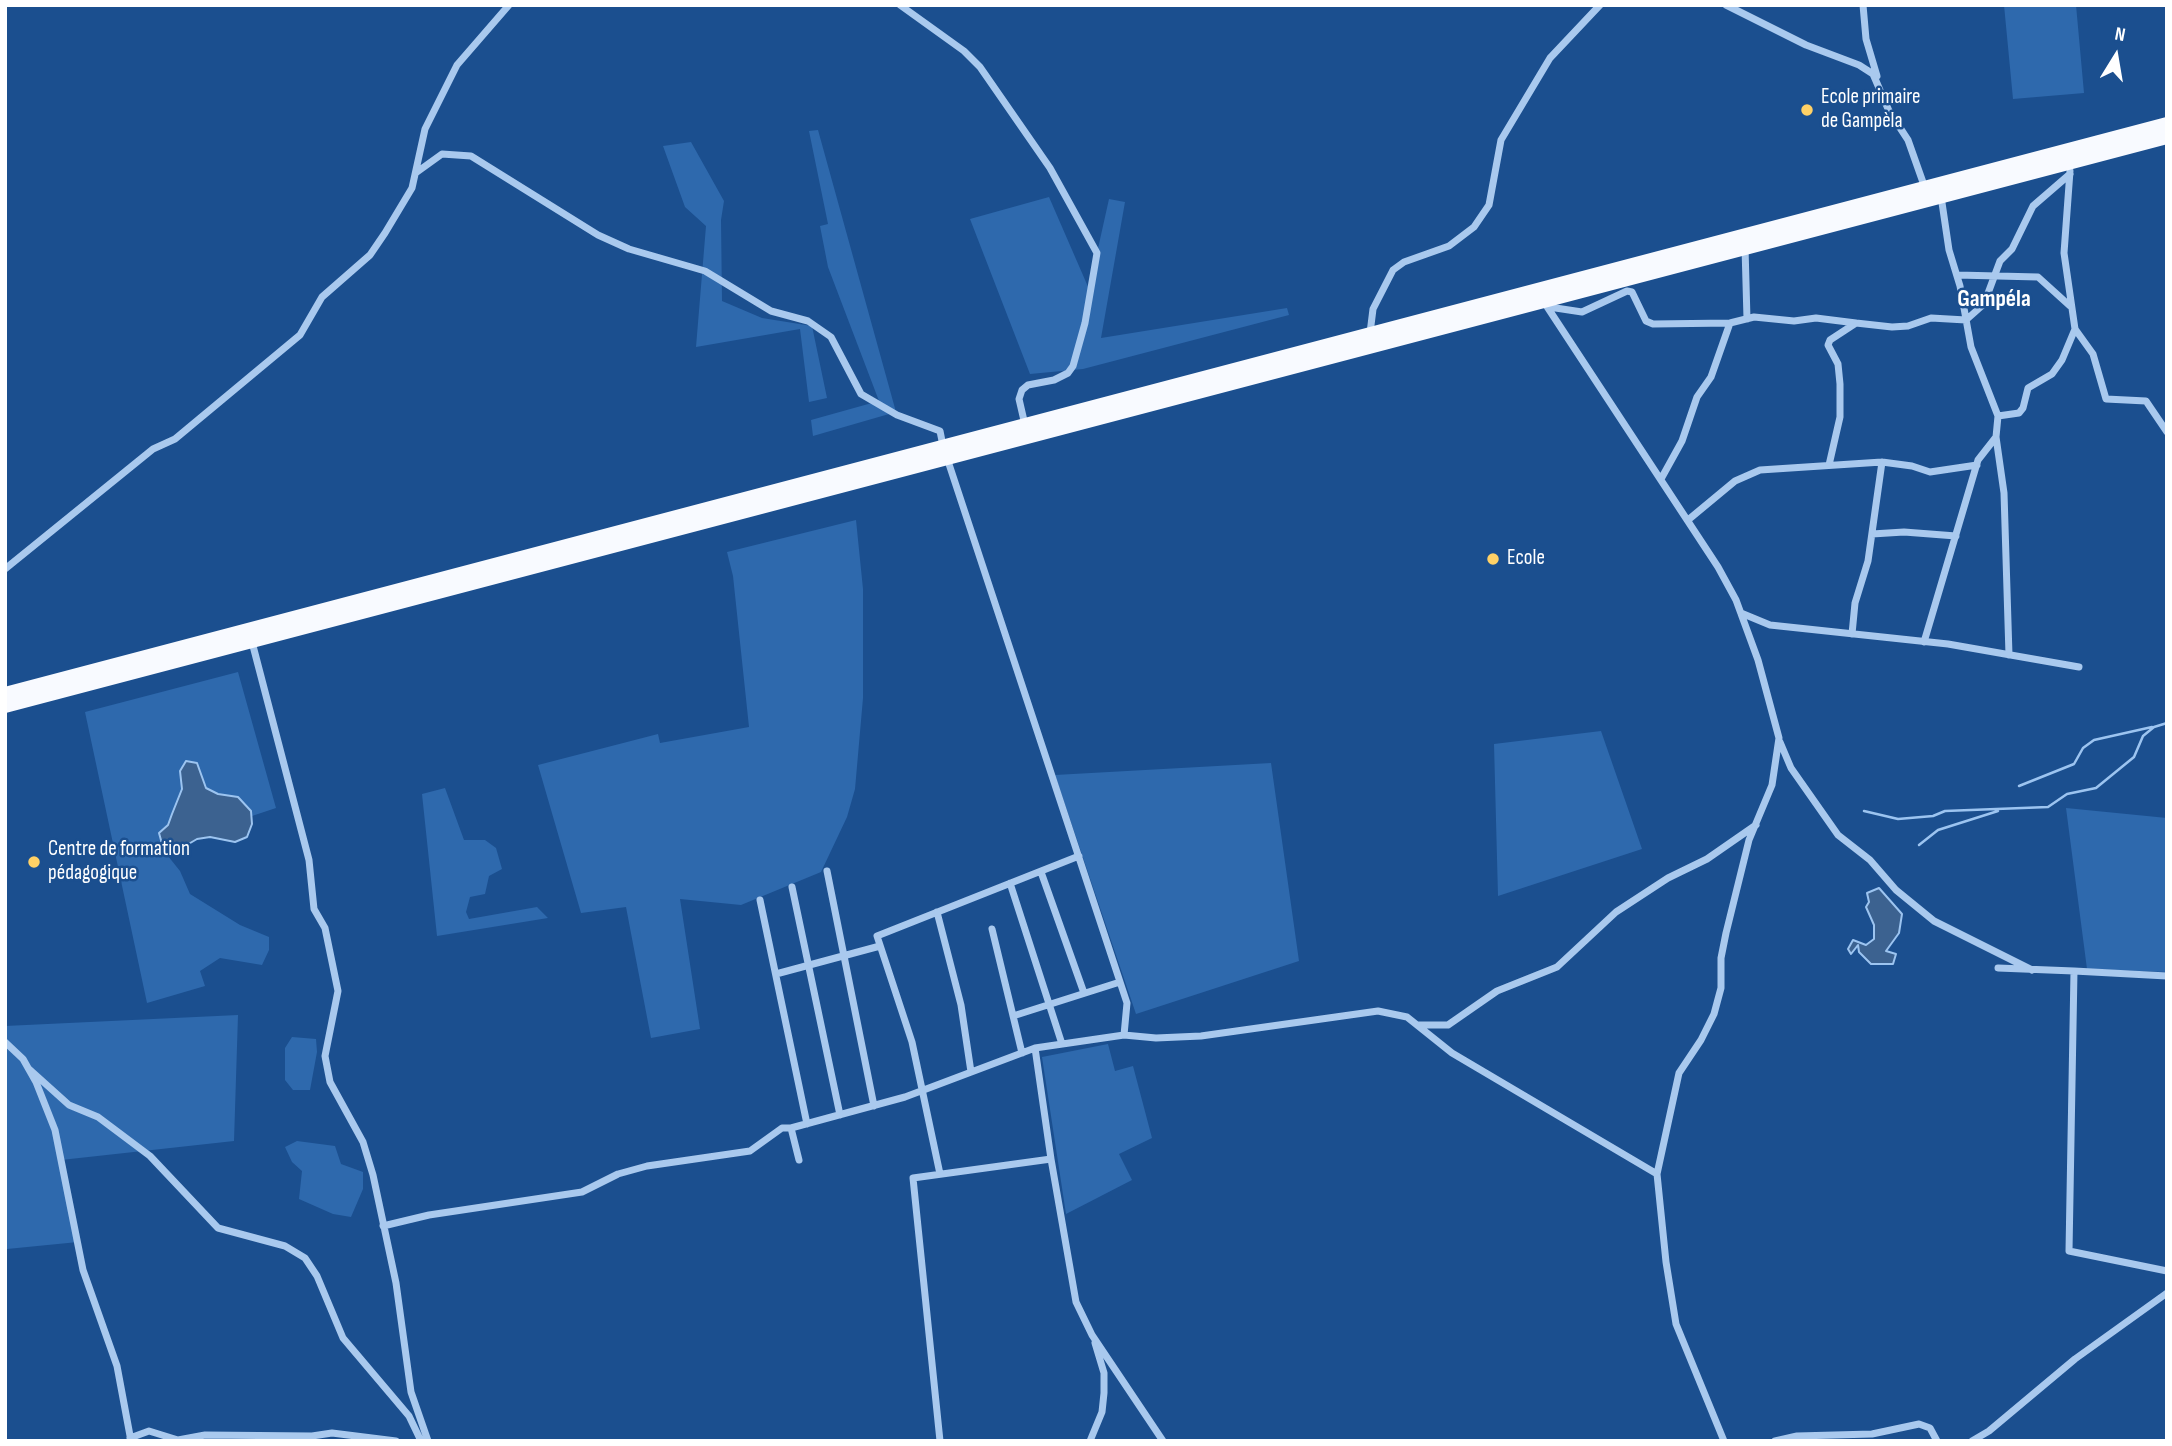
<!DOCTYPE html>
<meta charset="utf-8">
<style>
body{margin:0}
#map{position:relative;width:2172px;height:1446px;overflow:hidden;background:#1b4f8f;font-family:"Sofia Sans Condensed",sans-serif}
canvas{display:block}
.frame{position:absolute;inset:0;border:7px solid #fff;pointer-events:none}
.north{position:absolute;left:2081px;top:21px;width:70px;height:70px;-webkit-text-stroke:5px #1b4f8f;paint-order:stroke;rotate:11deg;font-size:19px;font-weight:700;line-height:28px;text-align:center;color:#fff}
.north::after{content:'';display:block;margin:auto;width:24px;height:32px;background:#fff;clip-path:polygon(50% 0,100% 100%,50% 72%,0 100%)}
</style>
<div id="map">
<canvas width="2172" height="1446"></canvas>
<div class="frame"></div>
<div class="north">N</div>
</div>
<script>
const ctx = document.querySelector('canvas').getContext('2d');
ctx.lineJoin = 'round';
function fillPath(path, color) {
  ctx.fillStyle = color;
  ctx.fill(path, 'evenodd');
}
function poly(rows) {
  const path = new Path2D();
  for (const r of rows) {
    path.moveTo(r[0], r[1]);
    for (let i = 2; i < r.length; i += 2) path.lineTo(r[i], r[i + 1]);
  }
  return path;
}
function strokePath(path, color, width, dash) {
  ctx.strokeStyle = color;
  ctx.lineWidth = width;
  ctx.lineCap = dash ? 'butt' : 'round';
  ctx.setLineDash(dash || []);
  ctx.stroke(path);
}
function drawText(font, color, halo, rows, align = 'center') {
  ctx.font = font + ' "Sofia Sans Condensed",sans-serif';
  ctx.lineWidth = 5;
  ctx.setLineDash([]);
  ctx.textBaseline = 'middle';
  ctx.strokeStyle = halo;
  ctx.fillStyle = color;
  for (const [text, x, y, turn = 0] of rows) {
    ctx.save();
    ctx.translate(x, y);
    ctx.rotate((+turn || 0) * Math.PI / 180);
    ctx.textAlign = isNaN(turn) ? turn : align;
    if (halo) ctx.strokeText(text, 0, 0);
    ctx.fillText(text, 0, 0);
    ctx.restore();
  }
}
const green = poly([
 [2004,5,2076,5,2084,93,2013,99],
 [818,130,896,412,813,436,811,420,879,401,828,267,820,226,828,224,809,131],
 [691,142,724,201,721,220,722,301,762,318,812,326,827,398,809,402,800,329,696,347,706,226,685,207,663,146],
 [1049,197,1089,289,1109,199,1125,202,1101,338,1287,308,1289,315,1083,369,1030,374,970,219],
 [856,520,863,589,863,698,855,789,847,817,821,872,741,905,680,899,700,1029,651,1038,626,907,581,913,538,765,658,734,660,743,749,727,733,576,727,552],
 [238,672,276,808,252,816,251,811,238,797,218,794,206,788,197,763,180,772,182,789,168,825,164,851,180,871,190,894,240,925,269,937,269,950,262,965,220,958,200,971,205,986,147,1003,85,712],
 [1601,731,1642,849,1498,896,1494,744],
 [1271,763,1299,961,1136,1014,1055,775],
 [445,788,464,840,485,840,496,848,502,869,489,876,485,894,470,897,466,912,469,919,537,907,548,918,437,936,422,794],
 [2066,808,2167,818,2167,972,2087,969],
 [238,1015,234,1141,61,1160,78,1242,7,1249,5,1255,5,1026],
 [292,1037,316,1039,317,1052,310,1090,293,1090,285,1080,285,1048],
 [1108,1044,1115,1071,1133,1066,1152,1138,1119,1154,1132,1180,1066,1214,1042,1057],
 [297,1141,335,1146,341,1164,363,1172,363,1189,351,1217,333,1214,299,1199,302,1171,292,1162,285,1147]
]);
const water = poly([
 [186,761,197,763,206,788,218,794,238,797,251,811,252,824,247,837,235,842,210,837,197,839,175,852,164,851,159,833,168,825,172,814,182,789,180,771,186,761],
 [1879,888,1902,914,1899,933,1886,951,1896,954,1893,964,1871,964,1859,952,1858,945,1851,954,1848,949,1853,940,1866,945,1874,939,1874,925,1866,907,1869,902,1867,893,1879,888]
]);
const stream = poly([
 [2019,786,2074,764,2083,748,2094,740,2152,727],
 [1864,811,1898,819,1933,816,1945,811,2048,807,2067,794,2096,788,2134,757,2143,736,2154,727,2167,723],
 [1919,845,1938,830,1998,811]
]);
const minor = poly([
 [900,5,964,51,980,67,1050,168,1097,253,1085,323,1073,366,1068,373,1054,380,1028,385,1022,390,1019,399,1025,425],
 [1726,5,1806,45,1859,65,1873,74,1889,111,1908,140,1925,188],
 [1863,5,1866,39,1877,76],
 [2070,171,2064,253,2075,329,2093,354,2106,399,2146,401,2167,432],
 [417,172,442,154,471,156,598,235,629,249,705,271,771,311,808,321,831,337,861,394,897,415,940,431,943,446],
 [1745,247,1747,319],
 [1957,275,2038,277,2070,306],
 [1544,302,1718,567,1736,600,1758,660,1779,738,1772,785,1749,840,1726,933,1721,958,1721,988,1714,1014,1701,1040,1679,1073,1657,1174,1666,1262,1676,1324,1724,1441],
 [1549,307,1582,312,1627,291,1632,292,1646,321,1653,324,1730,323,1754,317,1794,321,1816,318,1856,323],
 [1370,333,1373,309,1393,270,1404,262,1449,246,1474,227,1489,205,1501,140,1550,58,1600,5],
 [1998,416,2019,413,2023,408,2028,388,2052,374,2062,360,2075,329],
 [1996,437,2004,493,2009,655],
 [947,458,1127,1003,1124,1035],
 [1829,465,1840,417,1840,384,1838,364,1828,345,1830,340,1856,323,1892,327,1908,326,1931,318,1966,320,1984,304,2000,261,2012,249,2033,206,2070,174],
 [1661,479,1682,441,1697,397,1711,377,1730,323],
 [1688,520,1735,481,1760,470,1882,462,1912,466,1930,472,1977,465],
 [1872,534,1904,532,1956,536],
 [5,569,153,449,175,439,300,335,322,297,370,255,385,233,412,188,425,129,457,65,509,5],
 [1741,613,1770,625,1948,644,2079,667],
 [1852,634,1855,603,1868,561,1882,462],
 [252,642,309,860,314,909,325,928,338,991,325,1056,330,1082,363,1142,373,1175,396,1283,411,1392,428,1441],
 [1924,642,1978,460,1996,437,1998,416,1971,347,1960,286,1949,250,1941,196],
 [1780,742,1791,768,1838,835,1870,860,1896,890,1934,921,2032,970],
 [827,871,874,1106],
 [1041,872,1084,993],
 [1010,883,1062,1044],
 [792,887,840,1115],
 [760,900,807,1124],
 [937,912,961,1005,971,1072],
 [992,929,1022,1053],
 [1998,968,2074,971],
 [776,974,880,946],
 [2167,976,2074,971,2069,1251,2167,1271],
 [1013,1016,1120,982],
 [1418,1025,1448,1025,1497,991,1557,967,1616,912,1668,878,1707,859,1756,825],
 [5,1042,23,1059,36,1082,55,1130,83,1270,117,1366,131,1441],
 [29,1069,69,1105,98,1117,150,1156,218,1228,285,1246,305,1258,317,1276,343,1338,409,1416,421,1441],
 [1051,1159,1076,1302,1092,1335,1163,1441],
 [799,1160,791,1128,905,1097,1035,1048,1124,1035,1156,1038,1201,1036,1378,1011,1407,1017,1452,1053,1657,1174],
 [940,1174,912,1042,877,936,1079,856],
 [383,1226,429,1215,582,1192,618,1174,647,1166,750,1151,782,1128,791,1128],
 [130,1438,149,1431,178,1440,205,1435,312,1436,332,1433,396,1441],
 [940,1441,913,1178,1051,1159,1035,1048],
 [1090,1441,1102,1412,1104,1393,1104,1373,1095,1343],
 [1775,1441,1797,1436,1872,1434,1919,1424,1930,1428,1937,1441],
 [1972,1441,1989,1431,2075,1359,2167,1293]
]);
const trunk = poly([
 [5,694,2167,124],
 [5,706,2167,137]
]);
const markers = [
 [1807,110,7,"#ffd166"],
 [1493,559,7,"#ffd166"],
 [34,862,7,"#ffd166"]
];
const poiNames = [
 ["Ecole primaire",1821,98],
 ["de Gampèla",1821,122],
 ["Ecole",1507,559],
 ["Centre de formation",48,850],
 ["pédagogique",48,874]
];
const quarterNames = [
 ["Gampéla",1994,300]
];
fillPath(green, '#2e69ad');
fillPath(water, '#3c6290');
strokePath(water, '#9cc4f0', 2);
strokePath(stream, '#9cc4f0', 2.5);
strokePath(minor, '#a9c9ee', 7);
strokePath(trunk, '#f8faff', 14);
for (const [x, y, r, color] of markers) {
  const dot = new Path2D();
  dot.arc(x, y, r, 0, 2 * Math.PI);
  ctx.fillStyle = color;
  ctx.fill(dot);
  strokePath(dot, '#1b4f8f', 2.5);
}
drawText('21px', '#fff', '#1b4f8f', poiNames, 'left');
drawText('bold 24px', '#fff', '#1b4f8f', quarterNames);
</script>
